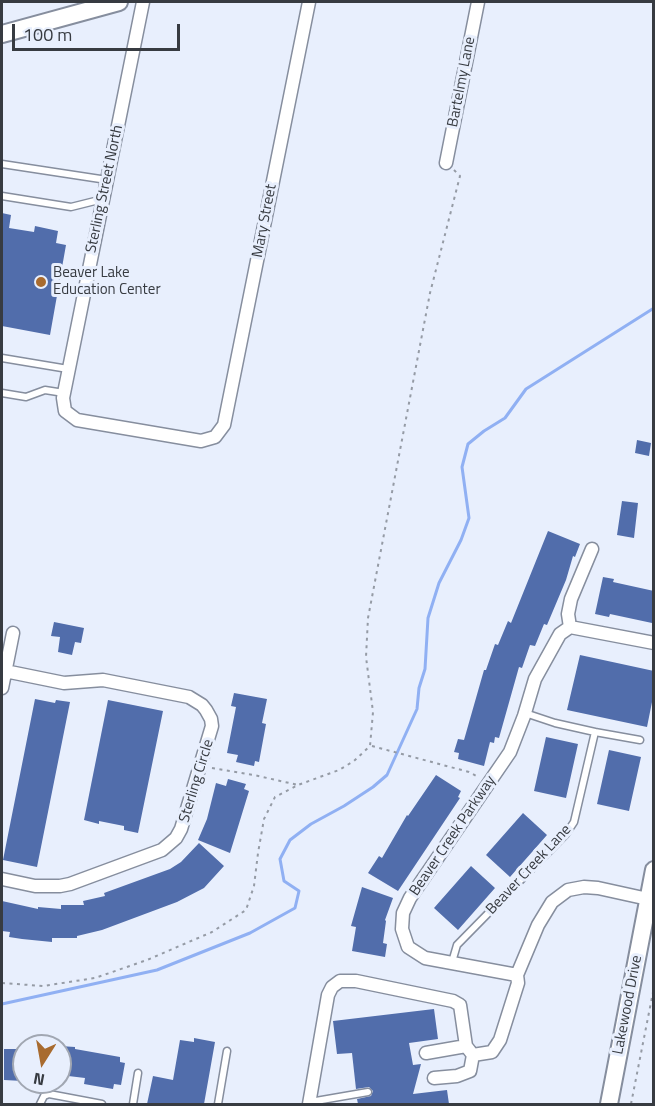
<!DOCTYPE html>
<style>
body{margin:0}
#map{position:relative;width:655px;height:1106px;overflow:hidden;background:#e8effd;font-family:"Titillium Web",sans-serif}
canvas{display:block}
.frame{position:absolute;inset:0;border:3px solid #373b41;pointer-events:none}
.north{position:absolute;left:12px;top:1034px;width:60px;height:60px;box-sizing:border-box;background:#e8effd;border:2px solid #a1a7b2;border-radius:50%;rotate:191deg;font-size:16px;font-weight:700;line-height:24px;text-align:center;color:#373b41}
.north::after{content:'';display:block;margin:auto;width:21px;height:27px;background:#a86b2f;clip-path:polygon(50% 0,100% 100%,50% 72%,0 100%)}
.scale{position:absolute;left:12px;top:24px;width:168px;height:27px;box-sizing:border-box;border:3px solid #373b41;border-top:0;padding-left:8px;font-size:18px;line-height:21px;white-space:nowrap;color:#373b41;-webkit-text-stroke:4px #e8effd;paint-order:stroke}
</style>
<div id="map">
<canvas width="655" height="1106"></canvas>
<div class="frame"></div>
<div class="north">N</div>
<div class="scale">100 m</div>
</div>
<script>
const ctx = document.querySelector('canvas').getContext('2d');
ctx.lineJoin = 'round';
function poly(rows) {
  const path = new Path2D();
  for (const r of rows) {
    path.moveTo(r[0], r[1]);
    for (let i = 2; i < r.length; i += 2) path.lineTo(r[i], r[i + 1]);
  }
  return path;
}
function strokePath(path, color, width, dash) {
  ctx.strokeStyle = color;
  ctx.lineWidth = width;
  ctx.lineCap = dash ? 'butt' : 'round';
  ctx.setLineDash(dash || []);
  ctx.stroke(path);
}
function fillPath(path, color) {
  ctx.fillStyle = color;
  ctx.fill(path, 'evenodd');
}
function drawText(font, color, halo, rows, align = 'center') {
  ctx.font = font + ' "Titillium Web",sans-serif';
  ctx.lineWidth = 6;
  ctx.setLineDash([]);
  ctx.textBaseline = 'middle';
  ctx.strokeStyle = halo;
  ctx.fillStyle = color;
  for (const [text, x, y, turn = 0] of rows) {
    ctx.save();
    ctx.translate(x, y);
    ctx.rotate((+turn || 0) * Math.PI / 180);
    ctx.textAlign = isNaN(turn) ? turn : align;
    if (halo) ctx.strokeText(text, 0, 0);
    ctx.fillText(text, 0, 0);
    ctx.restore();
  }
}
const stream = poly([
 [2,1004,157,970,250,933,295,908,299,891,284,881,280,859,290,840,311,824,344,806,373,787,387,775,417,709,419,688,425,669,428,618,439,583,461,540,469,518,462,467,468,444,484,431,505,418,526,389,654,308]
]);
const building = poly([
 [2,213,11,215,9,228,34,232,35,226,58,231,56,243,66,245,50,335,2,326],
 [637,440,651,443,649,456,635,453],
 [622,501,638,503,634,538,617,535],
 [548,531,580,544,575,557,573,556,566,580,547,625,544,624,535,646,530,645,522,668,519,667,499,738,495,737,494,743,490,742,484,766,458,759,459,753,454,752,458,739,464,740,484,670,486,670,495,644,498,645,508,621,511,623],
 [603,577,614,579,613,582,654,591,652,623,610,614,609,617,595,614],
 [54,622,84,628,81,643,75,642,72,655,58,652,60,637,51,636],
 [580,655,654,671,654,692,647,727,567,710],
 [234,693,267,699,262,723,266,724,259,762,255,761,254,766,236,762,238,755,227,753,236,707,231,706],
 [35,699,55,703,56,700,70,702,37,867,3,860],
 [108,700,163,711,138,833,124,830,124,826,99,821,99,824,84,820],
 [546,737,578,744,566,798,534,791],
 [609,750,641,757,629,811,597,804],
 [436,775,461,791,458,797,460,798,398,891,368,873,379,856,382,858,407,815,408,816],
 [228,779,246,784,244,789,249,791,230,853,198,840,207,819,216,783,226,786],
 [523,813,547,835,510,877,486,855],
 [199,843,224,866,204,888,177,902,102,930,77,936,77,938,52,938,52,942,22,939,9,937,10,932,2,931,2,901,38,909,38,907,61,909,61,905,84,905,83,901,105,896,104,893,170,869,181,862],
 [471,866,495,888,458,930,434,908],
 [362,887,393,898,385,920,386,921,383,943,387,944,385,957,352,951,356,927,351,926],
 [434,1009,438,1039,409,1043,413,1065,421,1064,413,1094,447,1090,449,1104,358,1104,357,1099,371,1096,373,1091,369,1087,356,1089,352,1053,337,1054,333,1021],
 [194,1038,215,1042,204,1104,147,1104,153,1076,173,1080,180,1040,194,1042],
 [60,1046,75,1047,75,1049,120,1057,120,1062,125,1063,121,1085,114,1084,113,1089,84,1084,85,1078,60,1075],
 [4,1049,24,1049,23,1081,4,1080]
]);
const path = poly([
 [372,746,469,772,478,777],
 [212,768,254,775,298,785],
 [2,983,43,986,95,978,147,960,212,932,246,910,254,886,258,853,264,819,275,797,298,785,339,770,354,761,370,746,373,712,366,657,368,618,430,293,460,176,454,170],
 [631,1104,654,987]
]);
const lane = poly([
 [2,164,107,180],
 [2,196,71,207,103,199],
 [2,358,68,369],
 [2,393,26,397,45,390,64,393],
 [595,732,640,740],
 [452,962,457,945,566,834,574,822,595,732,555,723,525,713],
 [310,1102,368,1092],
 [40,1104,44,1096,49,1094,102,1104],
 [133,1104,138,1073],
 [218,1104,227,1051]
]);
const street = poly([
 [143,2,63,398,65,411,77,420,201,441,215,437,224,425,309,2],
 [446,163,478,2],
 [570,627,568,614,571,599,592,549],
 [2,688,13,633],
 [2,879,35,886,60,886,70,884,162,850,176,838,181,829,212,726,211,719,206,710,202,705,189,697,103,680,64,683,5,671],
 [648,899,598,888,584,887,568,890,552,902,538,925,517,975,425,958,408,947,402,929,403,913,410,898,510,752,524,716,535,679,560,634,570,627,654,643],
 [426,1053,466,1046],
 [434,1078,457,1076,470,1071,473,1055],
 [309,1104,328,995,332,987,340,981,356,981,453,1001,460,1005,466,1046,473,1055,492,1052,500,1040,518,983,517,975]
]);
const secondary = poly([
 [2,34,119,2],
 [609,1104,654,870]
]);
const markers = [
 [41,282,6,"#a86b2f"]
];
const streetNames = [
 ["Bartelmy Lane",462,82,-79],
 ["Sterling Street North",105,189,-78],
 ["Mary Street",265,221,-79],
 ["Sterling Circle",197,781,-73],
 ["Beaver Creek Parkway",453,836,-56],
 ["Beaver Creek Lane",529,870,-47],
 ["Lakewood Drive",628,1005,-79]
];
const poiNames = [
 ["Beaver Lake",53,273],
 ["Education Center",53,290]
];
strokePath(stream, '#90b0f3', 3);
fillPath(building, '#516dab');
strokePath(lane, '#868e9e', 9);
strokePath(street, '#868e9e', 15);
strokePath(secondary, '#868e9e', 20);
strokePath(path, '#959ba5', 2, [3, 4.5]);
strokePath(lane, '#fff', 6);
strokePath(street, '#fff', 12);
strokePath(secondary, '#fff', 16);
for (const [x, y, r, color] of markers) {
  const dot = new Path2D();
  dot.arc(x, y, r, 0, 2 * Math.PI);
  ctx.fillStyle = color;
  ctx.fill(dot);
  strokePath(dot, '#e8effd', 2);
}
drawText('15px', '#373b41', '#e8effd', streetNames);
drawText('15px', '#373b41', '#e8effd', poiNames, 'left');
</script>
